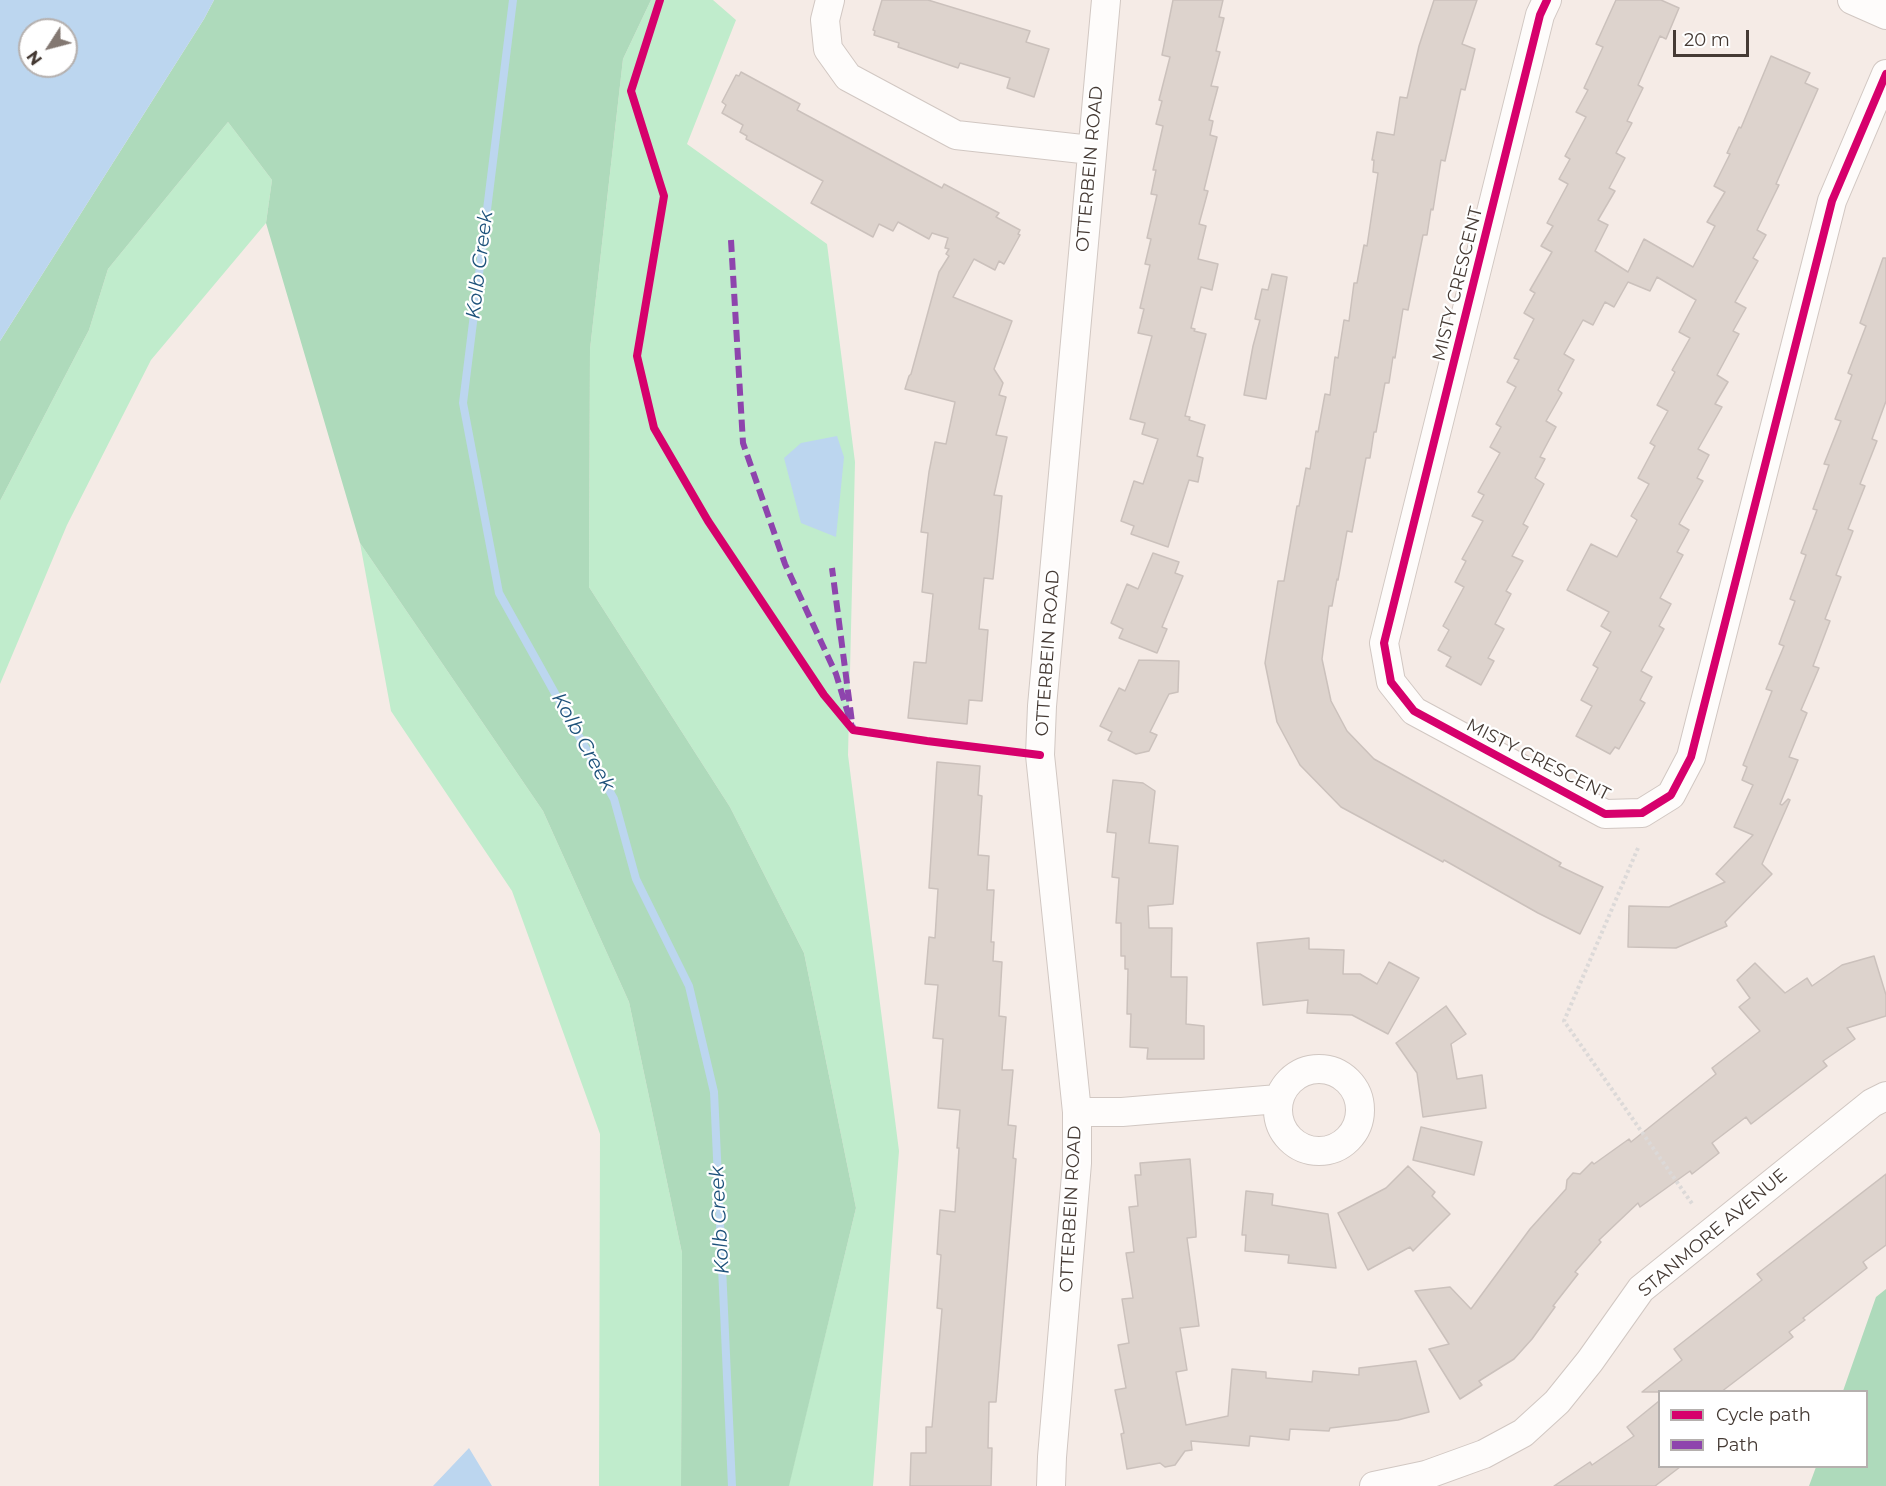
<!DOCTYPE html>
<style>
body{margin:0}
#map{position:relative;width:1886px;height:1486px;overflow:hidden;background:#f5ebe6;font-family:Montserrat,sans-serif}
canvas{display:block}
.legend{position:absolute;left:1658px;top:1390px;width:210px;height:78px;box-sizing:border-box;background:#fff;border:2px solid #b5b0ae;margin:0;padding:8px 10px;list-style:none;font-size:18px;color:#453a34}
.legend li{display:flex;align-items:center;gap:12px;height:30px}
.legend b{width:30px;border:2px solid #b5b0ae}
.north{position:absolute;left:18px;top:18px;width:60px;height:60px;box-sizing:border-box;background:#fff;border:2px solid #b5b0ae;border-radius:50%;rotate:234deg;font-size:16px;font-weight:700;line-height:24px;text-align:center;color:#453a34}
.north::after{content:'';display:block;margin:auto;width:21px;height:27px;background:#837872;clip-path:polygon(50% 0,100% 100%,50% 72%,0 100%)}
.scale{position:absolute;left:1673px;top:30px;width:76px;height:27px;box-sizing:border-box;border:3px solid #453a34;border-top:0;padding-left:8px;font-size:18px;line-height:21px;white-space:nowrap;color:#453a34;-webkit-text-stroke:4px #fff;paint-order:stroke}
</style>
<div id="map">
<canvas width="1886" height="1486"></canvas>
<ul class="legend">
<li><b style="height:8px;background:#d6006c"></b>Cycle path</li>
<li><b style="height:8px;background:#8e44ad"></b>Path</li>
</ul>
<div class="north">N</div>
<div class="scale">20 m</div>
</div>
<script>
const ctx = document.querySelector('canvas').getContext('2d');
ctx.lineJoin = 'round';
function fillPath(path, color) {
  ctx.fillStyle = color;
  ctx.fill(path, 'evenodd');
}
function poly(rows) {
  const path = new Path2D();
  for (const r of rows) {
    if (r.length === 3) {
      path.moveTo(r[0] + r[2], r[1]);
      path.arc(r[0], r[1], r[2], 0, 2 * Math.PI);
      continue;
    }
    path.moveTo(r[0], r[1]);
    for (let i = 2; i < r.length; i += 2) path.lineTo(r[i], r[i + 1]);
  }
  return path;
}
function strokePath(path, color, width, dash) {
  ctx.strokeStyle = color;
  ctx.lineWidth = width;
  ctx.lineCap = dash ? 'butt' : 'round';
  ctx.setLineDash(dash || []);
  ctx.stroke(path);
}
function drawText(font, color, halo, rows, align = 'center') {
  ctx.font = font + ' Montserrat,sans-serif';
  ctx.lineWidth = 4.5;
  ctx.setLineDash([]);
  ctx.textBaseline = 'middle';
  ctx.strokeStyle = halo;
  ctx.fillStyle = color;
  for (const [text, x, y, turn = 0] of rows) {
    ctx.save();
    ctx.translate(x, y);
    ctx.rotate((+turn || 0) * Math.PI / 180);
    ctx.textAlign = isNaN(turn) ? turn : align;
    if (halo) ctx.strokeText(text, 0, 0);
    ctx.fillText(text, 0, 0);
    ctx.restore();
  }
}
const green = poly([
 [651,0,713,0,736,20,687,144,827,244,855,462,848,755,899,1151,873,1486,789,1486,789,1484,856,1208,804,953,730,807,589,587,590,349,623,59],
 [228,122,272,180,266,223,151,360,67,525,0,684,0,501,89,330,108,269],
 [360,543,543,811,629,1002,682,1253,681,1486,599,1486,600,1134,512,891,391,711]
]);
const forest = poly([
 [214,0,651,0,623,59,590,349,589,587,730,807,804,953,856,1208,789,1486,681,1486,682,1253,629,1002,543,811,360,543,266,223,272,180,228,122,108,269,89,330,0,501,0,341,204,19],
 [1886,1289,1886,1486,1809,1486,1816,1467,1866,1466,1866,1392,1843,1391,1876,1297]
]);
const water = poly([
 [0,0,214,0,204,19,0,341],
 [30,30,66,30,66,66,30,66],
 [837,436,844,457,836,537,801,523,784,458,801,443],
 [469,1448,492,1486,433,1486]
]);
const stream = poly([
 [513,0,463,403,499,593,614,799,636,879,689,986,714,1092,732,1486]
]);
const building = poly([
 [882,0,928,0,1030,31,1026,42,1049,49,1034,97,1007,88,1010,78,960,63,958,68,898,47,899,43,874,35,875,31,873,30,882,0],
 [1173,0,1223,0,1219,17,1224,18,1216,51,1220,52,1211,86,1218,87,1209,120,1213,121,1210,135,1217,137,1204,190,1208,191,1199,224,1206,226,1198,259,1218,264,1212,290,1201,287,1191,328,1195,329,1194,331,1206,334,1185,416,1190,417,1189,420,1205,425,1197,456,1203,458,1198,482,1189,480,1168,547,1131,534,1134,526,1121,521,1134,481,1143,484,1158,439,1142,434,1145,423,1130,419,1152,336,1138,333,1144,309,1140,308,1150,265,1145,264,1151,239,1147,238,1157,195,1151,194,1156,170,1153,170,1163,126,1156,124,1162,101,1159,100,1170,57,1162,55,1173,0],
 [1434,0,1477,0,1462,44,1475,49,1465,90,1461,89,1445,161,1441,160,1433,210,1431,209,1427,235,1423,235,1408,310,1403,309,1395,358,1393,357,1389,383,1385,383,1376,432,1374,432,1370,458,1366,458,1352,532,1347,531,1338,580,1337,579,1332,606,1329,606,1322,659,1331,701,1347,731,1374,759,1561,863,1559,866,1603,887,1580,934,1538,913,1444,860,1443,862,1341,807,1300,765,1277,722,1265,663,1278,581,1284,581,1297,506,1299,506,1306,468,1310,469,1316,431,1318,432,1325,394,1330,395,1335,357,1338,358,1344,320,1349,321,1354,283,1357,283,1364,245,1367,246,1378,173,1373,172,1374,160,1372,160,1377,132,1394,135,1400,97,1407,98,1419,46,1434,0],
 [1616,0,1661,0,1679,8,1666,39,1660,36,1638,85,1643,88,1627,121,1632,123,1616,153,1625,158,1609,188,1615,191,1598,220,1608,225,1595,251,1628,272,1644,239,1693,267,1715,226,1707,222,1725,192,1714,186,1730,154,1727,153,1739,127,1741,128,1771,56,1810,73,1805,83,1818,89,1776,184,1779,185,1757,230,1766,235,1753,258,1758,261,1735,302,1746,308,1733,331,1739,334,1717,375,1728,382,1715,404,1722,407,1698,449,1709,455,1697,478,1703,481,1679,524,1689,530,1677,552,1683,555,1660,598,1671,604,1659,626,1664,629,1641,671,1652,677,1640,700,1645,703,1619,749,1615,747,1610,754,1576,736,1592,706,1581,700,1598,668,1593,665,1611,632,1601,626,1609,612,1567,590,1591,544,1617,557,1637,520,1631,516,1649,484,1638,478,1655,446,1650,443,1668,411,1657,405,1675,372,1672,370,1690,338,1679,332,1696,300,1657,277,1650,291,1628,282,1614,307,1605,302,1593,325,1583,320,1564,354,1574,360,1558,390,1562,393,1546,421,1556,427,1540,457,1545,459,1535,478,1544,484,1523,524,1528,527,1512,556,1523,561,1506,591,1511,594,1495,624,1504,629,1488,658,1494,661,1481,685,1446,666,1451,657,1438,650,1449,630,1443,626,1464,587,1455,582,1466,561,1462,559,1483,521,1472,516,1484,495,1478,492,1500,453,1490,447,1501,427,1496,424,1516,387,1507,382,1519,360,1514,358,1534,319,1524,313,1535,293,1530,290,1552,252,1541,246,1553,226,1547,223,1568,184,1559,179,1570,159,1565,156,1586,117,1576,112,1588,90,1584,88,1603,47,1596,44,1616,0],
 [741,72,800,104,797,110,942,188,944,184,999,213,996,217,1020,230,1018,234,1020,235,1004,264,999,261,995,270,974,259,953,297,1012,321,994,369,1003,383,999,395,1006,397,996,435,1007,437,994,495,1002,496,993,579,984,578,979,629,988,630,982,701,969,700,967,724,908,718,914,662,926,663,933,594,922,592,928,533,921,532,929,472,935,442,946,444,955,402,905,389,909,376,911,374,939,272,949,256,946,254,949,249,945,248,948,238,932,233,929,239,898,222,893,231,879,224,873,237,811,203,823,181,746,139,747,136,740,132,743,125,722,113,726,105,722,102,736,75,739,76,741,72],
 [1883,258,1886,258,1886,401,1872,439,1877,441,1860,484,1865,486,1848,529,1853,531,1836,575,1841,577,1825,619,1830,621,1813,666,1819,668,1801,710,1807,713,1789,757,1798,760,1780,804,1782,805,1788,799,1790,800,1762,864,1772,874,1725,922,1727,926,1676,948,1628,947,1629,906,1669,907,1725,882,1716,874,1753,835,1734,827,1753,785,1742,780,1747,767,1743,765,1772,691,1766,689,1784,646,1779,644,1795,601,1790,599,1806,555,1801,553,1817,510,1813,509,1829,465,1824,464,1841,421,1835,419,1852,375,1848,373,1866,326,1860,323,1883,258],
 [1272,274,1287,277,1266,399,1244,395,1253,346,1260,320,1255,319,1262,289,1268,290,1272,274],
 [1153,553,1179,562,1175,573,1183,576,1162,627,1167,629,1157,653,1119,638,1123,629,1111,623,1127,584,1138,589,1153,553],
 [1139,660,1179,661,1178,692,1169,694,1150,732,1157,735,1149,751,1136,754,1108,740,1112,732,1100,726,1119,688,1125,691,1139,660],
 [937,762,980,766,978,795,982,796,978,855,989,856,987,890,994,890,991,942,994,942,993,961,1002,962,999,1016,1006,1017,1002,1070,1013,1070,1008,1125,1016,1126,1013,1158,1016,1159,996,1402,989,1402,988,1448,992,1448,991,1486,910,1486,911,1453,926,1453,926,1427,932,1427,942,1309,937,1308,941,1255,937,1254,940,1210,955,1212,959,1148,957,1148,960,1110,938,1108,943,1039,933,1038,938,985,925,984,929,937,935,938,938,889,929,888,937,762],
 [1113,780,1143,783,1155,791,1149,843,1178,846,1173,904,1148,906,1149,928,1172,928,1171,977,1187,977,1186,1024,1204,1026,1204,1059,1147,1059,1148,1048,1130,1047,1131,1014,1127,1014,1128,969,1125,969,1125,956,1121,956,1121,923,1116,923,1119,878,1112,877,1116,833,1107,832,1113,780],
 [1309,938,1309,949,1344,950,1343,974,1360,974,1377,984,1389,962,1419,978,1388,1034,1352,1015,1307,1013,1308,1000,1263,1005,1257,943,1309,938],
 [1874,956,1886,995,1886,1016,1847,1028,1855,1039,1823,1061,1827,1066,1751,1124,1746,1117,1712,1143,1719,1153,1692,1174,1690,1171,1640,1207,1638,1203,1599,1240,1601,1242,1575,1272,1578,1274,1553,1306,1555,1307,1532,1339,1514,1359,1479,1381,1482,1385,1460,1399,1429,1349,1449,1344,1415,1291,1450,1287,1471,1309,1530,1229,1566,1189,1567,1180,1573,1173,1580,1174,1592,1162,1594,1164,1629,1139,1631,1142,1716,1074,1712,1068,1760,1031,1739,1007,1750,998,1737,980,1755,963,1785,993,1807,978,1812,986,1842,965,1874,956],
 [1446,1006,1466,1034,1451,1044,1457,1079,1482,1075,1486,1108,1423,1117,1417,1073,1396,1043,1446,1006],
 [1421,1127,1482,1142,1474,1175,1413,1160,1421,1127],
 [1190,1159,1196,1232,1196,1237,1187,1238,1199,1326,1180,1328,1187,1370,1176,1372,1186,1425,1228,1416,1232,1369,1266,1372,1266,1378,1312,1382,1313,1371,1359,1375,1359,1368,1416,1361,1429,1412,1398,1420,1330,1428,1329,1431,1290,1429,1289,1440,1250,1436,1249,1446,1191,1441,1192,1450,1185,1451,1175,1465,1165,1467,1160,1463,1127,1469,1121,1434,1124,1433,1115,1390,1126,1388,1118,1345,1129,1343,1122,1299,1133,1298,1126,1253,1134,1252,1129,1207,1138,1206,1135,1175,1141,1175,1140,1163,1190,1159],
 [1408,1166,1435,1192,1432,1196,1450,1214,1413,1251,1410,1247,1368,1270,1338,1213,1386,1188,1408,1166],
 [1886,1174,1886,1245,1863,1262,1867,1268,1803,1318,1805,1320,1789,1332,1793,1337,1721,1392,1642,1392,1682,1360,1674,1349,1762,1280,1757,1274,1886,1174],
 [1246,1191,1273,1194,1272,1205,1328,1214,1336,1268,1288,1263,1289,1255,1245,1251,1246,1235,1242,1235,1246,1191],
 [1659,1401,1659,1467,1680,1467,1655,1486,1554,1486,1590,1462,1592,1465,1634,1436,1627,1427,1659,1401]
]);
const path = poly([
 [1638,848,1564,1021,1693,1205]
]);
const minor = poly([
 [830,0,825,20,828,49,848,77,956,135,1091,150],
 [1547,0,1540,15,1384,643,1391,682,1414,711,1605,814,1642,813,1671,795,1691,757,1832,201,1886,74],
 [1852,0,1886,15],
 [1319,1110,41],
 [1077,1112,1122,1112,1278,1099],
 [1051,1486,1052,1457,1077,1163,1077,1112,1040,755,1042,706,1106,0],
 [1374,1486,1426,1475,1484,1454,1523,1433,1557,1402,1590,1361,1641,1289,1872,1103,1886,1096]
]);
const quiet = poly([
 [731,240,743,443,785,564,836,674,853,730,832,568]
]);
const cycleway = poly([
 [660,0,631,91,664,196,637,356,654,428,708,521,824,695,853,730,927,741,1040,755],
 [1547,0,1540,15,1384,643,1391,682,1414,711,1605,814,1642,813,1671,795,1691,757,1832,201,1886,74]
]);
const streetNames = [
 ["OTTERBEIN ROAD",1090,169,-85],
 ["MISTY CRESCENT",1458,284,-76],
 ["OTTERBEIN ROAD",1048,653,-86],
 ["MISTY CRESCENT",1538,760,27],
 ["OTTERBEIN ROAD",1071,1209,-87],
 ["STANMORE AVENUE",1713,1233,-40]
];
const waterNames = [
 ["Kolb Creek",480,265,-83],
 ["Kolb Creek",583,742,61],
 ["Kolb Creek",720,1220,-93]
];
fillPath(green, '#c0eccc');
fillPath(forest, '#aedabb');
fillPath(water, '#bcd6ef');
strokePath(stream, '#bcd6ef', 8);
fillPath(building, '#ddd3cd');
strokePath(building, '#cbc1bc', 1.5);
strokePath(minor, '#d1c7c2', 30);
strokePath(path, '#dcd9d8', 4, [3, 3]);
strokePath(minor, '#fefcfb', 28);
strokePath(quiet, '#8e44ad', 6, [12, 6]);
strokePath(cycleway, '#d6006c', 8);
drawText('18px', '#453a34', '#fff', streetNames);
drawText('italic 20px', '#1e527b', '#fff', waterNames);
</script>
